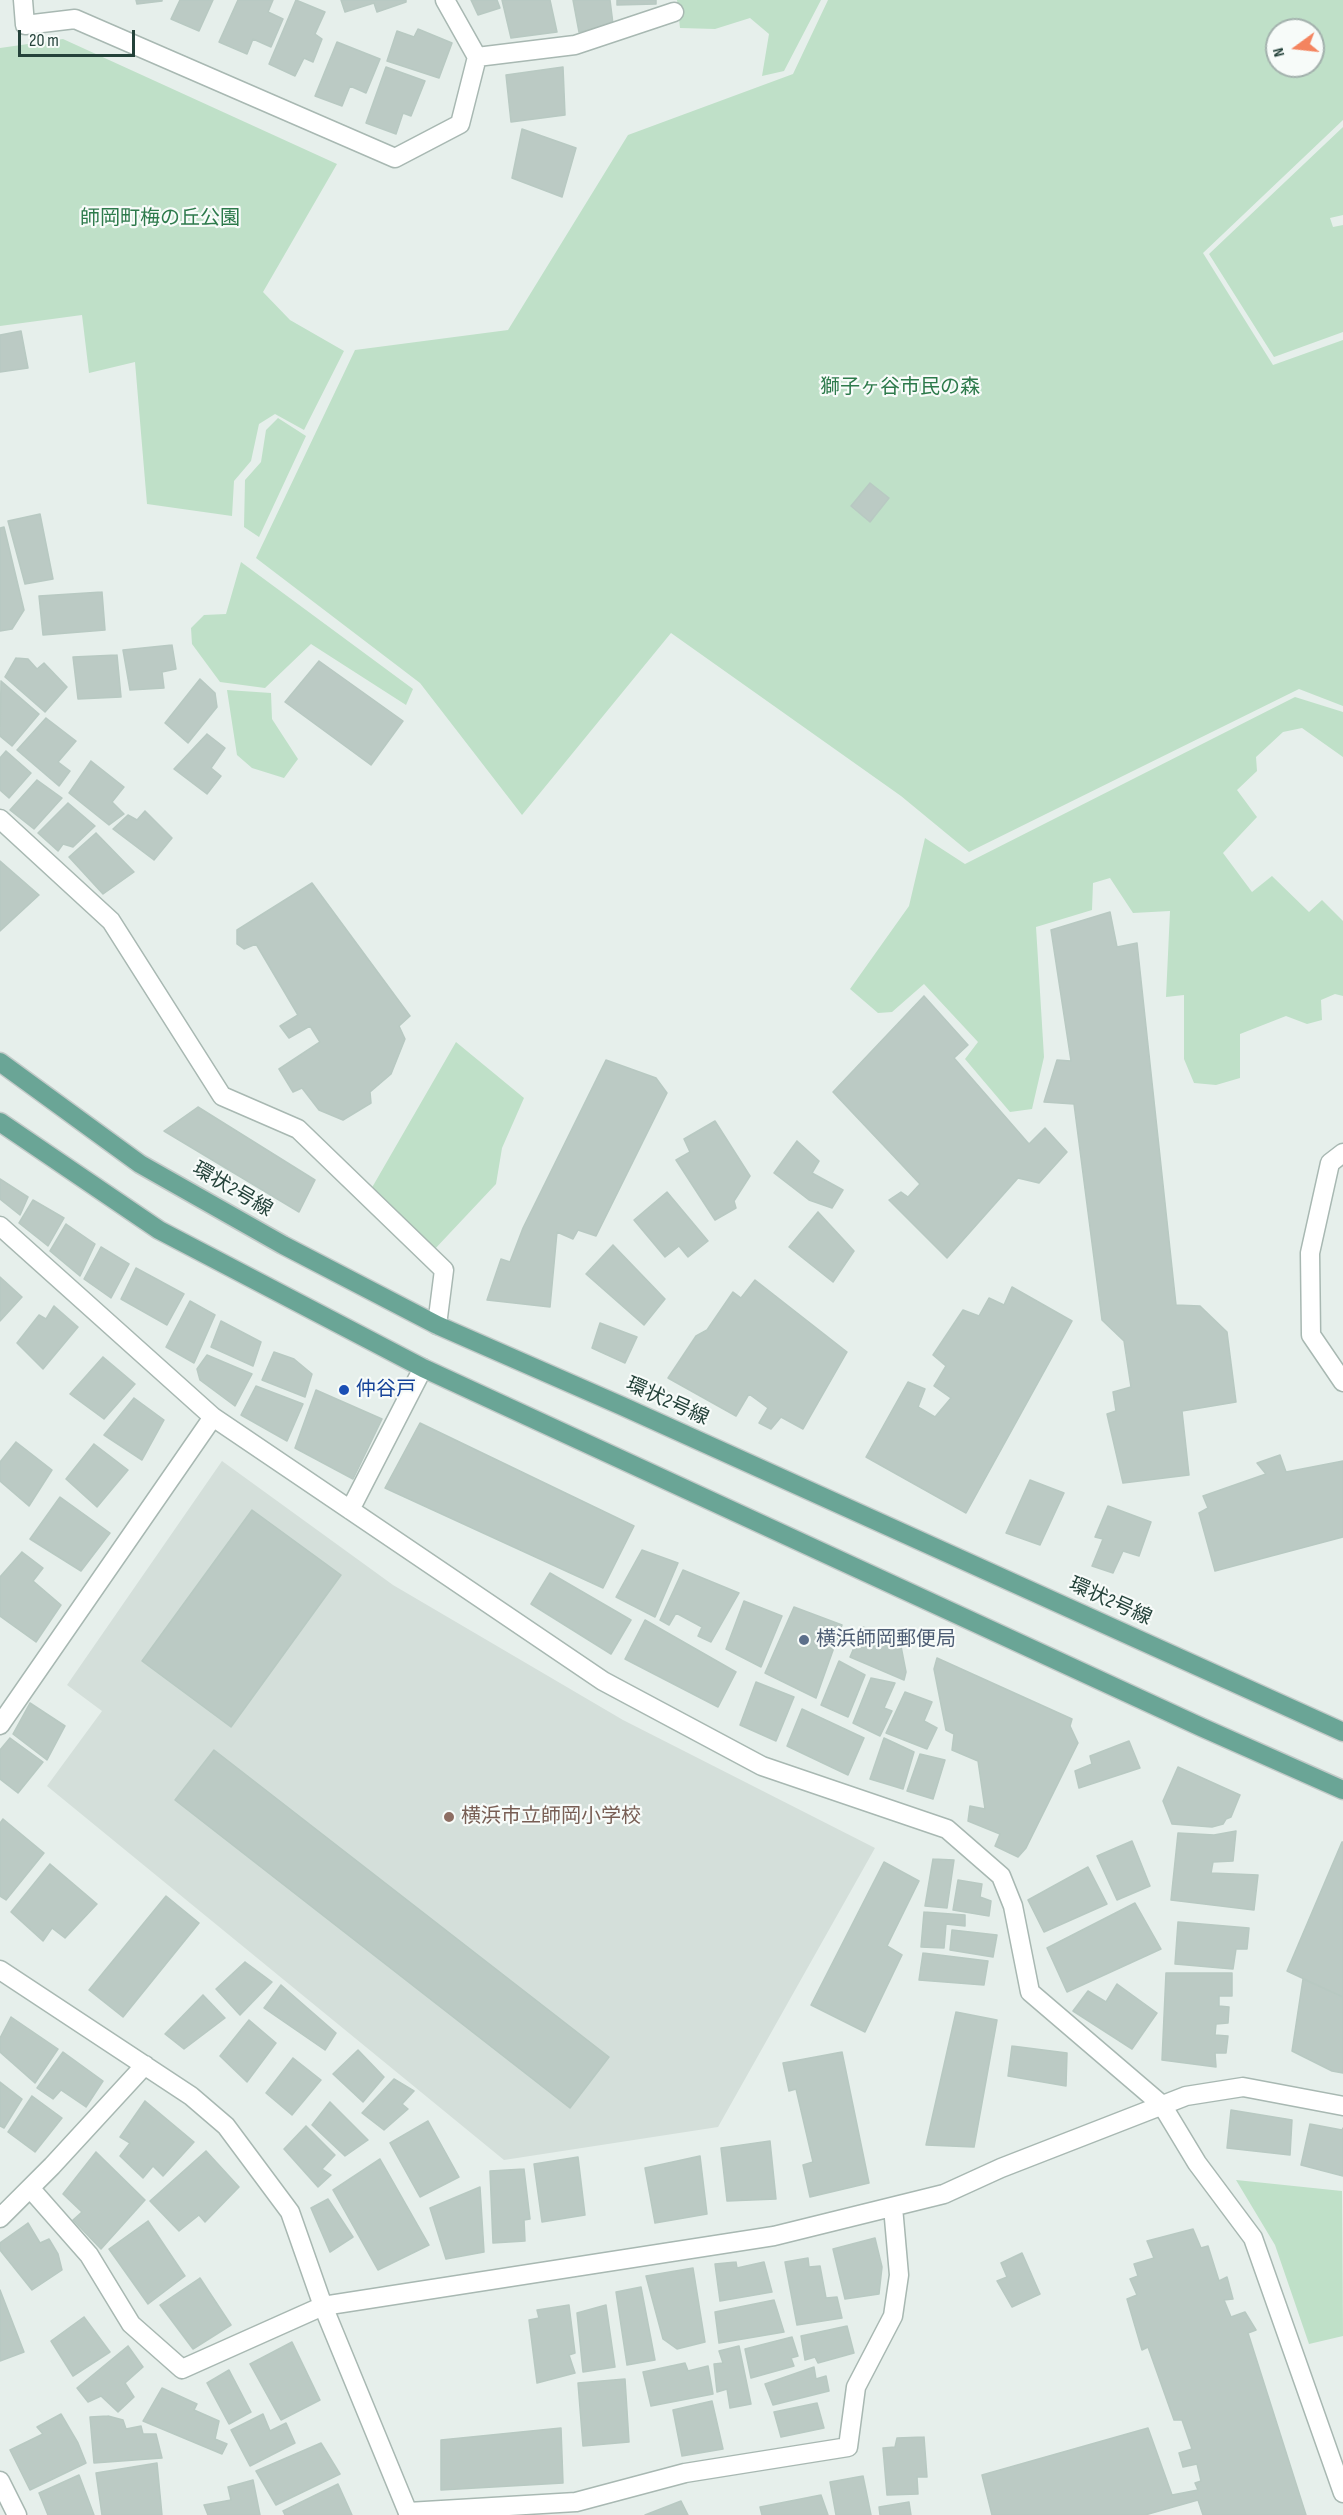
<!DOCTYPE html>
<meta charset="utf-8">
<style>
body{margin:0}
#map{position:relative;width:1343px;height:2515px;overflow:hidden;background:#e6efeb;font-family:"Sofia Sans Condensed",sans-serif}
canvas{display:block}
.north{position:absolute;left:1265px;top:18px;width:60px;height:60px;box-sizing:border-box;background:#f7fbf9;border:2px solid #a3b1ad;border-radius:50%;rotate:255deg;font-size:16px;font-weight:700;line-height:24px;text-align:center;color:#24423a}
.north::after{content:'';display:block;margin:auto;width:21px;height:27px;background:#f4845f;clip-path:polygon(50% 0,100% 100%,50% 72%,0 100%)}
.scale{position:absolute;left:18px;top:30px;width:117px;height:27px;box-sizing:border-box;border:3px solid #24423a;border-top:0;padding-left:8px;font-size:18px;line-height:21px;white-space:nowrap;color:#24423a;-webkit-text-stroke:4px #f7fbf9;paint-order:stroke}
</style>
<div id="map">
<canvas width="1343" height="2515"></canvas>
<div class="north">N</div>
<div class="scale">20 m</div>
</div>
<script>
const ctx = document.querySelector('canvas').getContext('2d');
ctx.lineJoin = 'round';
function fillPath(path, color) {
  ctx.fillStyle = color;
  ctx.fill(path, 'evenodd');
}
function poly(rows) {
  const path = new Path2D();
  for (const r of rows) {
    path.moveTo(r[0], r[1]);
    for (let i = 2; i < r.length; i += 2) path.lineTo(r[i], r[i + 1]);
  }
  return path;
}
function strokePath(path, color, width, dash) {
  ctx.strokeStyle = color;
  ctx.lineWidth = width;
  ctx.lineCap = dash ? 'butt' : 'round';
  ctx.setLineDash(dash || []);
  ctx.stroke(path);
}
function drawText(font, color, halo, rows, align = 'center') {
  ctx.font = font + ' "Sofia Sans Condensed","Noto Sans JP",sans-serif';
  ctx.lineWidth = 4.5;
  ctx.setLineDash([]);
  ctx.textBaseline = 'middle';
  ctx.strokeStyle = halo;
  ctx.fillStyle = color;
  for (const [text, x, y, turn = 0] of rows) {
    ctx.save();
    ctx.translate(x, y);
    ctx.rotate((+turn || 0) * Math.PI / 180);
    ctx.textAlign = isNaN(turn) ? turn : align;
    if (halo) ctx.strokeText(text, 0, 0);
    ctx.fillText(text, 0, 0);
    ctx.restore();
  }
}
const built = poly([
 [222,1461,393,1585,623,1720,875,1848,718,2127,504,2160,47,1786,102,1711,67,1685]
]);
const green = poly([
 [677,0,821,0,784,71,762,76,769,34,750,18,715,29,680,28],
 [828,0,1343,0,1343,120,1203,253,1273,365,1343,340,1343,706,1299,689,969,852,901,796,671,633,522,815,420,683,256,558,355,350,508,330,628,135,793,74],
 [1277,30,1313,30,1313,66,1277,66],
 [63,39,337,164,263,292,290,320,344,351,304,430,275,414,259,424,251,461,234,481,232,516,147,504,135,362,89,373,82,315,0,326,0,48],
 [1343,127,1343,215,1330,218,1333,227,1343,225,1343,332,1274,357,1209,254],
 [278,418,306,436,259,537,244,527,245,480,261,462,266,430],
 [241,562,413,689,406,705,311,644,265,688,220,682,192,644,191,628,204,615,226,614],
 [227,690,271,693,272,719,298,759,284,778,252,768,237,755],
 [1295,697,1343,712,1343,757,1302,728,1283,732,1256,757,1257,771,1237,790,1257,817,1223,853,1252,892,1272,876,1309,912,1322,900,1343,921,1343,996,1335,994,1321,1000,1322,1020,1307,1024,1286,1016,1240,1034,1240,1078,1216,1085,1194,1083,1184,1059,1184,995,1166,997,1170,911,1133,913,1110,878,1093,883,1092,910,1036,927,1044,1057,1032,1109,1010,1112,965,1059,978,1042,924,984,892,1012,878,1013,850,989,909,906,925,838,965,864],
 [456,1042,524,1098,502,1148,496,1184,433,1251,370,1191],
 [1236,2180,1342,2191,1343,2336,1309,2344,1275,2245]
]);
const building = poly([
 [136,0,162,0,162,1,137,4,136,0],
 [180,0,213,0,199,31,171,19,180,0],
 [238,0,273,0,268,12,283,19,271,47,253,39,247,54,219,42,238,0],
 [296,0,325,12,315,34,322,39,313,62,304,58,295,76,269,64,296,0],
 [341,0,406,0,406,2,377,12,374,3,345,12,341,0],
 [471,0,497,0,500,8,478,15,471,0],
 [502,0,550,0,557,32,511,38,502,0],
 [573,0,610,0,613,24,579,32,573,0],
 [617,0,656,0,656,4,617,5,617,0],
 [418,29,452,43,439,78,387,61,397,31,414,37,418,29],
 [337,42,380,59,366,93,350,86,342,106,315,96,337,42],
 [386,67,425,81,411,116,403,113,396,134,366,123,386,67],
 [563,67,565,115,511,122,506,75,563,67],
 [522,129,576,148,562,197,512,178,522,129],
 [21,331,28,368,0,372,0,335,21,331],
 [870,483,889,498,870,522,851,506,870,483],
 [40,514,53,579,25,584,8,521,40,514],
 [4,527,24,610,12,629,0,631,0,528,4,527],
 [102,592,105,630,43,635,39,596,102,592],
 [172,645,176,669,162,672,164,688,130,690,123,650,172,645],
 [117,655,121,697,78,699,73,657,117,655],
 [16,658,28,659,37,669,44,663,67,687,45,712,5,677,16,658],
 [319,661,403,721,371,765,285,702,319,661],
 [200,679,215,693,217,707,188,743,165,723,200,679],
 [1,681,39,714,12,746,0,736,1,681],
 [46,718,76,741,58,762,70,771,59,786,17,750,46,718],
 [207,734,225,748,211,768,221,776,207,794,174,769,207,734],
 [6,751,31,773,9,798,0,790,0,758,6,751],
 [91,761,124,787,112,802,124,814,109,825,69,793,91,761],
 [37,780,62,798,34,829,10,810,37,780],
 [68,803,95,826,73,847,63,844,58,851,38,833,68,803],
 [145,811,172,838,154,860,113,829,128,815,137,820,145,811],
 [96,833,134,872,103,894,69,857,96,833],
 [0,861,39,895,0,931,0,861],
 [312,883,410,1016,399,1026,405,1039,391,1074,370,1092,371,1103,343,1120,319,1110,302,1088,293,1092,279,1069,320,1042,310,1026,289,1038,280,1026,298,1015,256,944,244,949,237,944,237,930,312,883],
 [1110,912,1117,947,1137,943,1176,1305,1200,1306,1227,1332,1236,1402,1182,1411,1189,1475,1123,1483,1107,1414,1116,1411,1113,1392,1131,1387,1124,1341,1102,1320,1074,1104,1044,1102,1057,1060,1071,1061,1051,930,1110,912],
 [924,996,968,1045,954,1058,1029,1144,1045,1128,1067,1152,1039,1183,1018,1178,947,1258,889,1200,901,1192,908,1197,920,1184,833,1092,924,996],
 [606,1060,656,1078,667,1093,596,1236,578,1230,573,1239,557,1232,550,1307,487,1300,501,1259,510,1262,523,1228,606,1060],
 [198,1107,315,1180,299,1212,164,1131,198,1107],
 [715,1121,750,1176,734,1201,736,1208,715,1220,676,1160,690,1152,684,1139,715,1121],
 [797,1141,819,1161,812,1173,843,1190,832,1208,809,1200,774,1173,797,1141],
 [0,1179,28,1197,20,1215,0,1199,0,1179],
 [667,1192,708,1241,688,1257,679,1246,665,1257,634,1220,667,1192],
 [33,1200,64,1218,48,1246,19,1223,33,1200],
 [818,1212,854,1251,833,1282,789,1247,818,1212],
 [66,1224,95,1244,80,1276,50,1251,66,1224],
 [613,1245,665,1299,644,1325,586,1274,613,1245],
 [101,1247,129,1264,111,1298,84,1279,101,1247],
 [136,1268,184,1294,167,1325,121,1299,136,1268],
 [0,1277,22,1297,0,1321,0,1277],
 [755,1280,847,1352,803,1429,781,1417,771,1429,759,1423,768,1408,749,1394,736,1416,668,1378,696,1336,707,1330,733,1292,741,1298,755,1280],
 [1012,1287,1072,1321,966,1513,866,1457,908,1382,925,1389,918,1407,935,1417,951,1398,934,1386,946,1366,933,1355,963,1310,979,1316,989,1298,1004,1305,1012,1287],
 [190,1301,215,1315,194,1363,166,1347,190,1301],
 [54,1306,78,1327,43,1369,17,1343,39,1315,46,1319,54,1306],
 [221,1321,261,1342,253,1366,211,1347,221,1321],
 [600,1323,637,1337,625,1363,592,1348,600,1323],
 [274,1352,294,1359,312,1374,305,1397,262,1380,274,1352],
 [207,1355,252,1374,235,1406,200,1380,197,1369,207,1355],
 [103,1357,135,1384,104,1419,70,1394,103,1357],
 [256,1386,303,1404,287,1441,241,1415,256,1386],
 [316,1390,382,1419,353,1479,295,1448,316,1390],
 [134,1398,164,1420,142,1460,104,1435,134,1398],
 [420,1423,634,1526,603,1588,385,1488,420,1423],
 [16,1442,52,1470,29,1506,0,1481,0,1462,16,1442],
 [94,1444,128,1470,97,1507,66,1479,94,1444],
 [1280,1455,1286,1472,1343,1461,1343,1537,1215,1571,1199,1513,1208,1508,1203,1496,1266,1474,1257,1463,1280,1455],
 [1030,1480,1064,1493,1040,1545,1006,1533,1030,1480],
 [60,1497,110,1533,81,1571,30,1539,60,1497],
 [1108,1506,1151,1522,1139,1556,1123,1551,1113,1573,1092,1566,1103,1539,1095,1537,1108,1506],
 [252,1510,341,1575,231,1727,142,1661,252,1510],
 [642,1550,678,1563,655,1617,616,1597,642,1550],
 [22,1552,43,1568,33,1581,61,1605,36,1642,0,1616,0,1577,22,1552],
 [683,1570,739,1593,711,1642,698,1636,702,1627,676,1613,669,1625,660,1620,683,1570],
 [550,1573,631,1620,611,1654,531,1604,550,1573],
 [744,1601,782,1616,761,1667,726,1649,744,1601],
 [794,1607,842,1625,816,1698,765,1673,794,1607],
 [645,1620,736,1672,718,1707,625,1659,645,1620],
 [863,1627,900,1641,906,1672,904,1680,850,1657,863,1627],
 [937,1658,1072,1719,1070,1726,1078,1743,1026,1848,1018,1857,995,1846,1000,1834,968,1821,970,1806,985,1809,978,1761,952,1750,954,1734,946,1730,934,1669,937,1658],
 [839,1661,865,1675,848,1717,821,1705,839,1661],
 [871,1678,895,1683,884,1708,892,1711,880,1736,853,1723,871,1678],
 [756,1682,794,1697,776,1741,740,1725,756,1682],
 [905,1692,932,1702,924,1721,937,1728,927,1749,886,1733,905,1692],
 [30,1703,65,1726,47,1760,13,1734,30,1703],
 [802,1709,864,1738,848,1775,787,1746,802,1709],
 [10,1738,43,1762,18,1793,0,1779,0,1750,10,1738],
 [884,1738,914,1752,903,1789,870,1779,884,1738],
 [1129,1741,1140,1768,1079,1788,1075,1771,1092,1764,1090,1756,1129,1741],
 [214,1750,609,2057,570,2108,175,1800,214,1750],
 [920,1754,945,1760,933,1799,907,1791,920,1754],
 [1178,1767,1240,1795,1231,1817,1226,1819,1223,1824,1212,1827,1172,1824,1163,1801,1178,1767],
 [3,1819,44,1853,6,1900,0,1896,0,1823,3,1819],
 [1236,1831,1233,1861,1213,1862,1211,1873,1258,1875,1254,1910,1171,1900,1178,1833,1214,1835,1236,1831],
 [1132,1841,1150,1886,1117,1900,1097,1856,1132,1841],
 [1342,1842,1343,1842,1343,1997,1287,1971,1342,1842],
 [933,1859,954,1860,947,1908,925,1906,933,1859],
 [884,1862,919,1881,887,1946,902,1955,865,2032,811,2005,884,1862],
 [50,1864,97,1904,65,1938,52,1928,43,1941,11,1912,50,1864],
 [1088,1867,1107,1904,1044,1932,1028,1900,1088,1867],
 [958,1880,982,1884,980,1897,991,1901,989,1916,953,1910,958,1880],
 [166,1896,199,1923,123,2017,89,1990,166,1896],
 [1135,1903,1161,1949,1067,1992,1047,1948,1135,1903],
 [924,1912,965,1915,965,1926,946,1924,944,1948,921,1947,924,1912],
 [1178,1922,1249,1928,1247,1949,1236,1949,1233,1969,1175,1964,1178,1922],
 [952,1930,997,1935,993,1957,950,1950,952,1930],
 [923,1953,988,1961,984,1985,919,1980,923,1953],
 [245,1962,272,1982,240,2015,216,1989,245,1962],
 [1166,1973,1232,1973,1232,1996,1219,1996,1219,2006,1229,2007,1228,2023,1216,2024,1215,2035,1228,2036,1226,2053,1215,2053,1216,2067,1162,2060,1166,1973],
 [1303,1979,1343,1997,1343,2073,1332,2071,1292,2051,1303,1979],
 [1117,1984,1157,2013,1132,2049,1073,2011,1088,1991,1106,2002,1117,1984],
 [281,1985,336,2033,325,2050,264,2008,281,1985],
 [203,1995,225,2018,184,2049,165,2034,203,1995],
 [956,2012,997,2020,974,2147,926,2145,956,2012],
 [11,2017,58,2049,35,2083,0,2052,0,2038,11,2017],
 [249,2020,276,2043,247,2082,220,2056,249,2020],
 [1012,2046,1067,2053,1066,2086,1008,2076,1012,2046],
 [358,2050,384,2077,363,2102,333,2074,358,2050],
 [63,2052,103,2081,86,2107,61,2090,53,2099,37,2088,63,2052],
 [842,2052,869,2183,810,2197,803,2165,813,2162,796,2089,789,2091,783,2063,842,2052],
 [293,2058,321,2080,292,2115,266,2093,293,2058],
 [394,2079,414,2091,402,2104,408,2109,384,2130,362,2113,394,2079],
 [0,2082,22,2099,4,2128,0,2126,0,2082],
 [32,2096,62,2118,35,2152,8,2132,32,2096],
 [145,2101,194,2142,163,2176,153,2166,143,2178,120,2156,130,2143,120,2137,145,2101],
 [330,2102,368,2140,345,2156,312,2125,330,2102],
 [1231,2110,1292,2120,1290,2155,1227,2148,1231,2110],
 [428,2121,459,2177,420,2197,390,2143,428,2121],
 [1310,2124,1342,2130,1343,2128,1343,2176,1301,2165,1310,2124],
 [306,2126,335,2155,322,2169,331,2175,318,2187,284,2149,306,2126],
 [770,2141,776,2199,727,2201,721,2148,770,2141],
 [206,2151,239,2187,205,2222,199,2215,179,2231,150,2201,206,2151],
 [96,2152,145,2200,101,2249,73,2220,82,2212,63,2194,96,2152],
 [700,2156,707,2214,655,2223,645,2168,700,2156],
 [578,2157,585,2215,542,2222,534,2164,578,2157],
 [380,2159,429,2245,378,2270,333,2190,380,2159],
 [524,2169,530,2219,524,2220,525,2241,493,2243,490,2171,524,2169],
 [480,2187,484,2252,446,2259,430,2208,480,2187],
 [328,2199,353,2237,330,2252,311,2208,328,2199],
 [148,2221,185,2276,148,2304,109,2249,148,2221],
 [28,2223,40,2243,49,2239,58,2254,62,2270,32,2290,0,2250,0,2243,28,2223],
 [1193,2229,1201,2248,1208,2246,1219,2281,1227,2277,1233,2299,1224,2300,1231,2317,1245,2312,1256,2330,1248,2333,1306,2515,1203,2515,1198,2500,1145,2515,992,2515,982,2475,1148,2428,1172,2495,1198,2490,1195,2483,1201,2481,1197,2464,1183,2467,1179,2453,1192,2449,1182,2420,1174,2420,1148,2347,1142,2350,1127,2299,1137,2295,1130,2279,1138,2276,1134,2264,1154,2258,1147,2241,1193,2229],
 [875,2238,882,2267,879,2294,845,2299,833,2249,875,2238],
 [1022,2253,1040,2294,1012,2307,997,2281,1007,2277,1001,2263,1022,2253],
 [808,2258,809,2267,820,2266,826,2298,837,2297,842,2318,797,2325,785,2262,808,2258],
 [736,2262,737,2268,764,2262,772,2292,720,2301,715,2264,736,2262],
 [693,2268,705,2342,677,2349,663,2339,646,2276,693,2268],
 [200,2278,231,2325,193,2349,160,2305,200,2278],
 [641,2287,655,2360,627,2365,616,2292,641,2287],
 [0,2290,24,2352,0,2361,0,2290],
 [774,2300,784,2332,719,2343,715,2312,774,2300],
 [569,2305,575,2353,569,2355,575,2373,537,2383,529,2320,539,2318,537,2310,569,2305],
 [606,2305,615,2367,583,2372,577,2313,606,2305],
 [84,2317,110,2352,73,2376,51,2341,84,2317],
 [847,2326,854,2353,818,2363,815,2357,805,2360,801,2336,847,2326],
 [792,2337,798,2356,791,2358,794,2366,751,2378,745,2349,792,2337],
 [292,2342,320,2400,281,2420,250,2364,292,2342],
 [128,2346,143,2367,125,2383,134,2397,118,2412,101,2396,88,2402,77,2388,128,2346],
 [739,2346,751,2404,730,2408,727,2389,717,2392,714,2364,723,2363,719,2351,739,2346],
 [685,2363,688,2371,708,2366,713,2394,651,2406,643,2372,685,2363],
 [814,2367,816,2379,826,2376,829,2391,773,2405,765,2384,814,2367],
 [229,2370,251,2412,229,2424,207,2383,229,2370],
 [625,2379,629,2442,583,2446,578,2383,625,2379],
 [162,2388,197,2404,194,2410,219,2421,215,2439,227,2444,222,2454,143,2421,162,2388],
 [712,2401,723,2449,682,2456,673,2410,712,2401],
 [817,2403,824,2428,781,2437,774,2412,817,2403],
 [61,2414,78,2443,86,2463,30,2490,10,2450,43,2434,37,2427,61,2414],
 [263,2414,270,2431,286,2423,295,2443,250,2466,231,2430,263,2414],
 [108,2416,123,2420,126,2429,141,2426,143,2434,156,2434,162,2458,94,2463,90,2417,108,2416],
 [561,2428,563,2483,441,2490,441,2440,561,2428],
 [924,2437,927,2477,917,2477,918,2494,887,2495,883,2448,895,2447,897,2438,924,2437],
 [321,2443,340,2474,276,2505,256,2471,321,2443],
 [157,2463,162,2515,102,2515,96,2473,157,2463],
 [79,2475,94,2515,48,2515,39,2493,79,2475],
 [863,2476,871,2515,836,2515,830,2482,863,2476],
 [253,2480,260,2515,208,2515,204,2505,231,2500,228,2487,253,2480],
 [338,2484,352,2515,285,2515,283,2511,338,2484],
 [821,2495,828,2515,762,2515,760,2507,821,2495],
 [681,2501,688,2515,645,2515,681,2501],
 [909,2502,911,2515,880,2515,879,2507,909,2502]
]);
const minor = poly([
 [23,0,25,25,75,19,395,158,460,124,477,57,445,0],
 [477,57,575,45,674,12],
 [0,819,111,921,222,1096,298,1129,444,1270,437,1325],
 [1343,1153,1330,1163,1310,1253,1311,1335,1343,1382],
 [0,1226,213,1417,603,1681,762,1766,947,1829,1001,1876,1013,1906,1030,1992,1162,2105,1197,2163,1253,2238,1343,2493],
 [350,1510,423,1368],
 [0,1725,213,1417],
 [0,1970,191,2096,226,2126,290,2212,323,2306],
 [30,2188,89,2255,131,2324,182,2369,323,2306,774,2236,944,2194,1001,2168,1186,2096,1243,2087,1343,2106],
 [0,2218,52,2166,145,2065],
 [0,2481,17,2515],
 [408,2512,576,2502,685,2473,848,2447,856,2387,893,2316,899,2275,893,2207]
]);
const tertiary = poly([
 [323,2306,409,2515]
]);
const primary = poly([
 [0,1062,140,1164,283,1245,437,1325,622,1406,1343,1732],
 [0,1122,159,1230,423,1368,1201,1727,1343,1790]
]);
const markers = [
 [344,1390,6,"#1a4fb4"],
 [804,1640,6,"#5c6f8a"],
 [449,1817,6,"#8d6e63"]
];
const parkNames = [
 ["師岡町梅の丘公園",160,219],
 ["獅子ヶ谷市民の森",900,388]
];
const streetNames = [
 ["環状2号線",232,1190,30],
 ["環状2号線",667,1402,24],
 ["環状2号線",1110,1602,24]
];
const transitNames = [
 ["仲谷戸",356,1390]
];
const serviceNames = [
 ["横浜師岡郵便局",816,1640]
];
const educationNames = [
 ["横浜市立師岡小学校",461,1817]
];
fillPath(built, '#d4dfda');
fillPath(green, '#bfe0c8');
fillPath(building, '#bbcac4');
strokePath(building, '#b8c9c2', 1.5);
strokePath(minor, '#a8b8b2', 21);
strokePath(tertiary, '#a8b8b2', 21);
strokePath(primary, '#c2cac8', 21);
strokePath(minor, '#fff', 18);
strokePath(tertiary, '#fff', 18);
strokePath(primary, '#6aa596', 18);
for (const [x, y, r, color] of markers) {
  const dot = new Path2D();
  dot.arc(x, y, r, 0, 2 * Math.PI);
  ctx.fillStyle = color;
  ctx.fill(dot);
  strokePath(dot, '#f7fbf9', 2);
}
drawText('20px', '#2d7a4b', '#f7fbf9', parkNames);
drawText('20px', '#24423a', '#f7fbf9', streetNames);
drawText('20px', '#164399', '#f7fbf9', transitNames, 'left');
drawText('20px', '#4e5e75', '#f7fbf9', serviceNames, 'left');
drawText('20px', '#785e54', '#f7fbf9', educationNames, 'left');
</script>
